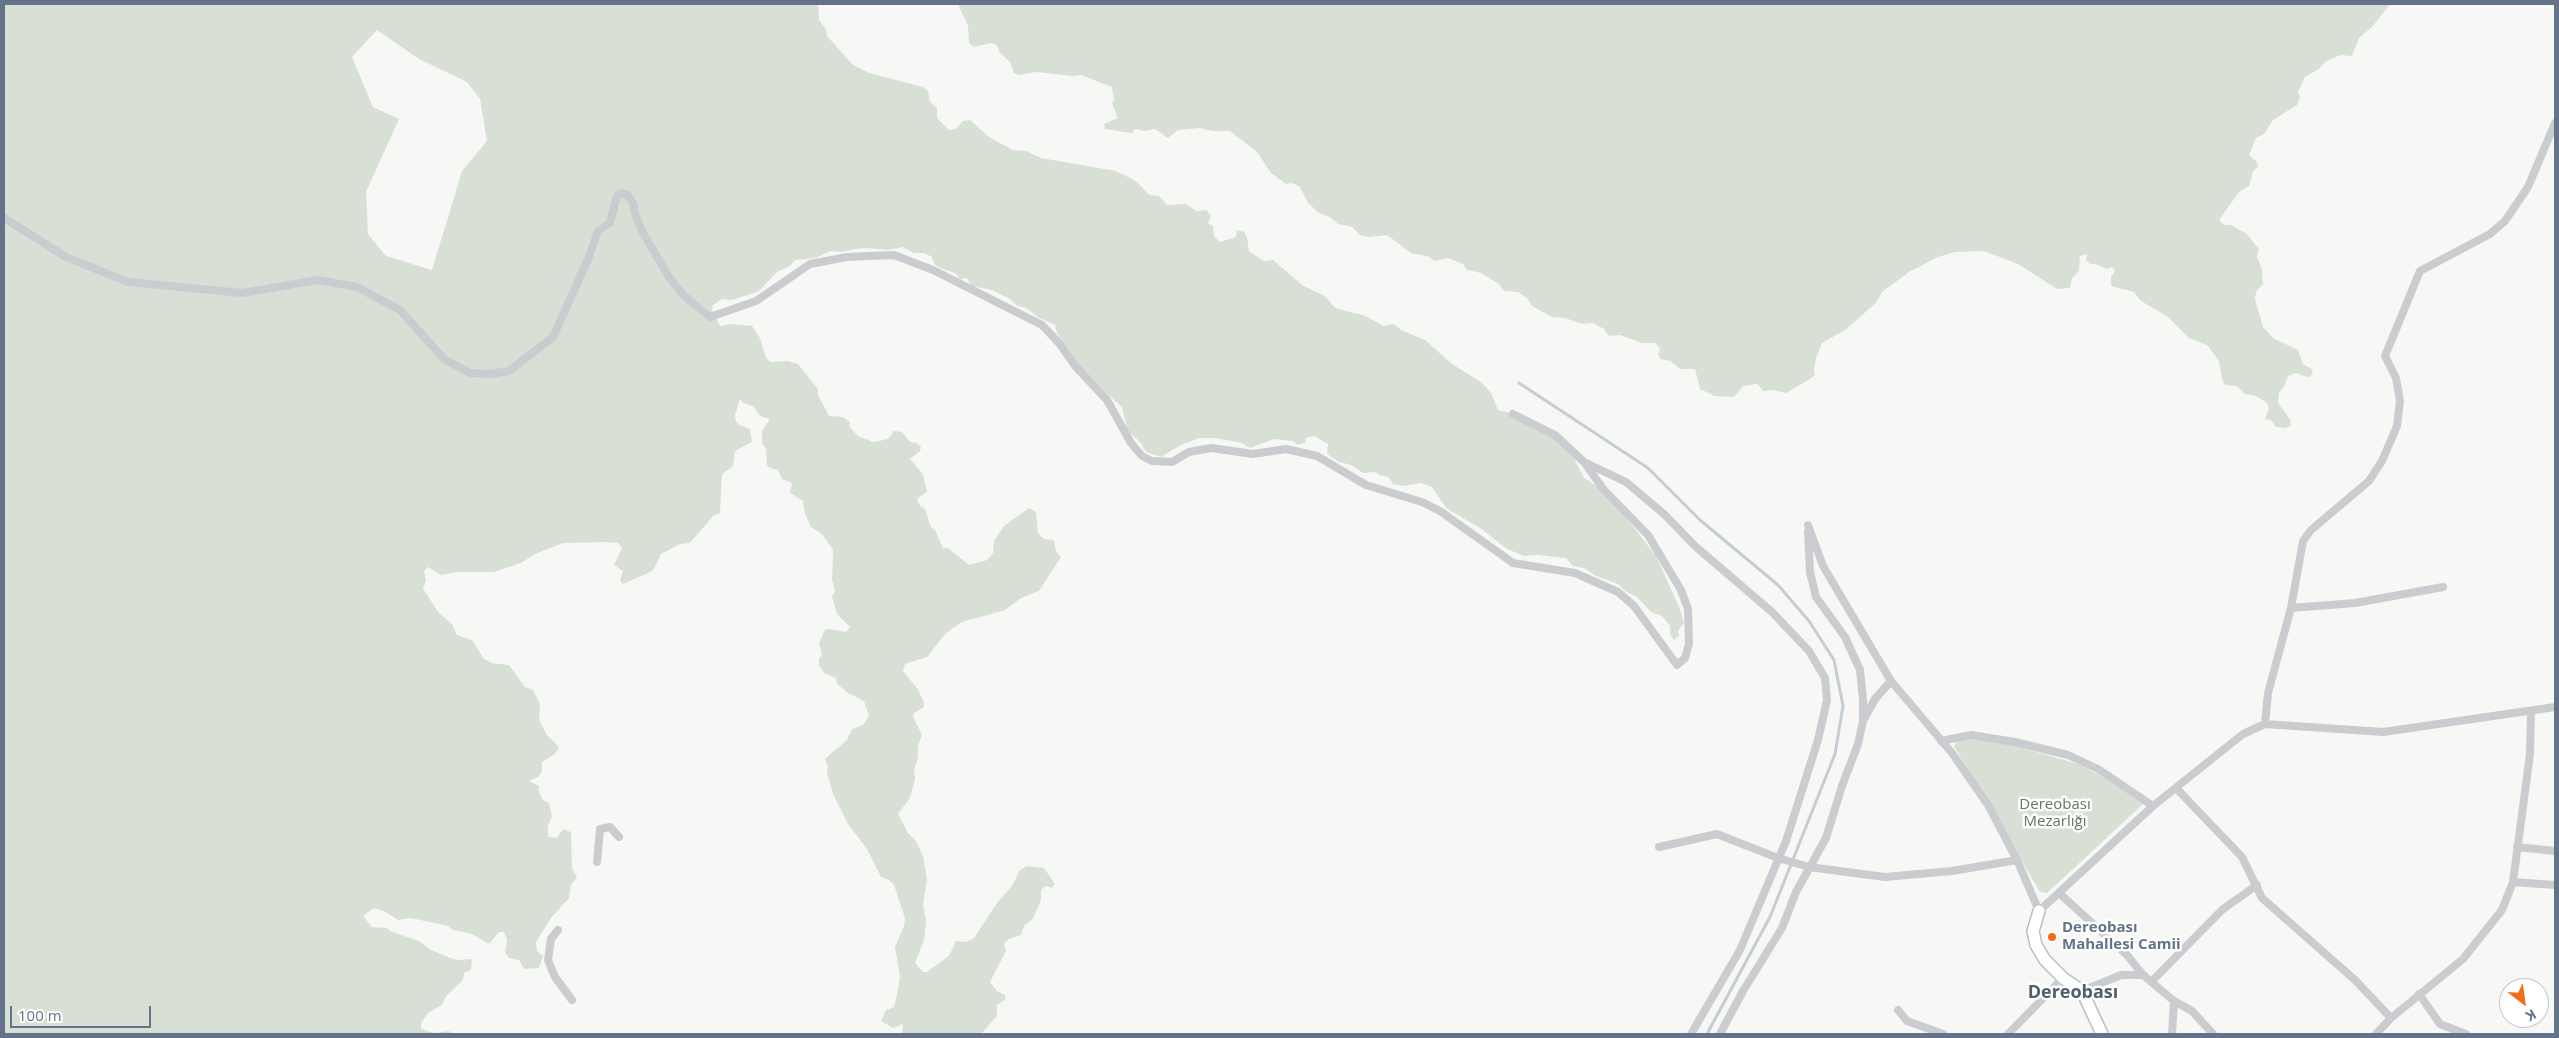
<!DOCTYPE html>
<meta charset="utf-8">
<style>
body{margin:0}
#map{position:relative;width:2559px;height:1038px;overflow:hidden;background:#f7f8f5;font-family:"Open Sans",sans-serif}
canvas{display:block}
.frame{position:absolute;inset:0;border:5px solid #647389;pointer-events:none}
.north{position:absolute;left:2499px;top:978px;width:50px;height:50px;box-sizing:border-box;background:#fff;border:1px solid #c1c7d0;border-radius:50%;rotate:150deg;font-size:14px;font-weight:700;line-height:20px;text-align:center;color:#647389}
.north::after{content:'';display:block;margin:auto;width:18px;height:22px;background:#f46b19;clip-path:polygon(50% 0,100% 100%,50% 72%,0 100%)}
.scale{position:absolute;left:10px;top:1006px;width:141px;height:22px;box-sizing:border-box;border:2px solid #647389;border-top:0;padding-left:6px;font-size:15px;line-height:18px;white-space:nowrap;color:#647389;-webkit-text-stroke:4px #fff;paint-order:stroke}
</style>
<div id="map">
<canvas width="2559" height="1038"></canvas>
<div class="frame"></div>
<div class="north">K</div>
<div class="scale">100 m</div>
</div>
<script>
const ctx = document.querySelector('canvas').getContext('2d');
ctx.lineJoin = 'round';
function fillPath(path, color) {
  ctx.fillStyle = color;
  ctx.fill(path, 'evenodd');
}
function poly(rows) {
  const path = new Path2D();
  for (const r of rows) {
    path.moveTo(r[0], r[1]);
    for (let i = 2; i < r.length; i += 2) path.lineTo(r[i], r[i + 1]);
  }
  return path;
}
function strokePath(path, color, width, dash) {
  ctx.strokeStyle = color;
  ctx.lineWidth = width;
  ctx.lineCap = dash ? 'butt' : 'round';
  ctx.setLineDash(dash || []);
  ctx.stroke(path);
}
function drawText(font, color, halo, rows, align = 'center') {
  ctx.font = font + ' "Open Sans",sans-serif';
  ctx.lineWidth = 5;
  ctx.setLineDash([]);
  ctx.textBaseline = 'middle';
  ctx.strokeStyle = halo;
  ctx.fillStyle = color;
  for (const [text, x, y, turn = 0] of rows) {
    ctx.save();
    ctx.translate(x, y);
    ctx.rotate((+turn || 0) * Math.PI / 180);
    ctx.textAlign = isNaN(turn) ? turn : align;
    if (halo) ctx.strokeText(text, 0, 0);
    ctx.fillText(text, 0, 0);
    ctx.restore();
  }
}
const green = poly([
 [4,4,818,4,819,20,826,29,827,36,853,65,869,73,923,87,928,91,930,102,937,108,937,118,949,130,956,129,963,121,970,120,989,137,1013,150,1026,151,1041,158,1116,171,1136,181,1149,195,1159,196,1167,205,1186,204,1196,211,1206,210,1211,216,1208,223,1213,226,1214,236,1220,242,1236,237,1237,230,1244,232,1247,237,1249,251,1264,261,1273,260,1302,285,1325,296,1335,308,1366,316,1383,326,1394,324,1401,330,1425,340,1452,364,1481,382,1491,393,1498,410,1507,412,1536,430,1546,432,1572,454,1584,478,1597,486,1625,516,1656,556,1680,609,1684,623,1678,631,1679,636,1674,640,1670,634,1670,626,1662,616,1651,612,1636,596,1626,592,1618,584,1596,576,1584,568,1573,566,1566,558,1537,555,1524,556,1507,549,1480,528,1446,508,1432,487,1421,483,1403,486,1393,484,1388,477,1379,475,1376,472,1363,473,1351,465,1339,462,1330,456,1327,453,1328,444,1314,436,1306,438,1305,443,1298,445,1293,441,1274,439,1250,448,1242,443,1216,438,1199,438,1181,445,1161,457,1146,452,1141,443,1128,431,1122,407,1085,374,1057,333,1055,325,1039,318,1026,308,1017,306,1010,299,992,290,971,286,967,278,960,279,955,273,940,268,934,264,932,257,924,253,914,253,903,247,889,250,862,248,840,252,831,251,815,258,795,260,790,266,777,272,758,292,731,300,722,299,713,305,712,310,720,326,731,324,752,326,760,338,766,358,770,362,788,361,798,364,818,389,818,395,829,416,843,417,850,422,849,426,858,436,874,442,888,439,894,431,902,432,910,442,917,443,921,447,920,451,910,459,923,474,927,492,917,499,920,506,925,509,931,527,935,530,943,548,948,548,969,565,987,560,993,553,994,541,1004,526,1029,508,1036,512,1038,533,1044,539,1054,540,1056,551,1061,557,1039,591,1021,598,1005,610,962,622,946,633,927,657,905,664,903,671,917,688,923,700,924,707,914,713,913,717,922,735,918,746,918,758,914,770,915,779,910,798,898,814,908,833,916,841,923,856,927,879,923,905,926,920,924,940,915,963,923,972,927,972,949,956,956,941,966,942,974,938,997,903,1012,886,1020,870,1027,866,1044,868,1055,884,1052,888,1045,886,1041,890,1041,900,1033,918,1024,926,1021,935,1009,939,1004,943,1006,951,990,982,997,991,1005,995,1005,1000,997,1005,997,1016,981,1034,902,1034,903,1024,893,1028,881,1021,886,1010,894,1007,898,990,900,977,895,947,904,926,905,918,894,885,889,880,881,877,867,849,848,824,833,794,827,773,828,767,825,759,847,740,852,729,863,725,869,716,864,701,848,693,837,684,836,678,824,673,819,665,819,659,822,654,819,643,825,630,829,629,846,632,850,627,837,614,832,597,835,590,832,580,833,550,822,534,811,527,805,514,803,501,790,493,792,483,782,479,778,470,770,468,767,465,766,449,762,443,762,431,770,419,760,416,753,406,743,403,740,399,735,415,736,421,739,425,750,429,752,442,735,451,733,466,722,474,720,513,713,516,690,543,680,544,661,554,654,569,648,573,623,584,620,581,623,571,614,565,622,548,618,543,606,542,563,543,535,554,521,563,494,572,456,572,441,575,428,567,424,571,426,580,423,589,439,613,452,624,457,635,472,640,484,659,492,663,509,665,525,687,533,690,540,704,539,720,547,735,559,747,555,754,542,762,542,772,538,777,529,781,539,786,539,792,543,800,549,803,552,816,548,826,548,837,557,838,563,829,571,832,572,868,577,877,571,885,569,898,551,918,536,942,537,951,543,956,539,968,524,969,519,960,509,958,505,953,507,940,504,932,499,932,490,943,487,943,472,934,453,930,448,926,411,918,398,920,384,911,374,908,363,916,372,927,387,928,390,931,419,941,431,950,450,958,458,960,472,959,471,970,464,973,463,980,446,996,442,1005,428,1013,421,1023,421,1028,427,1031,435,1033,449,1031,453,1034,4,1034],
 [377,30,419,59,467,82,480,99,487,141,462,171,432,270,386,256,368,234,366,192,399,119,373,107,352,57],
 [958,4,2390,4,2373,26,2359,38,2352,56,2340,55,2325,62,2319,69,2305,77,2298,92,2300,98,2297,105,2273,120,2264,134,2256,138,2249,155,2257,162,2258,167,2253,171,2249,186,2239,192,2219,220,2224,225,2231,225,2247,234,2259,249,2257,257,2262,269,2263,284,2256,292,2255,299,2263,327,2273,338,2298,350,2303,364,2313,370,2311,376,2307,377,2296,373,2288,376,2284,387,2279,392,2278,403,2290,419,2291,426,2285,428,2276,427,2271,420,2265,419,2269,408,2267,403,2256,396,2245,394,2237,386,2225,385,2222,379,2219,361,2207,345,2189,338,2168,317,2141,301,2134,292,2111,286,2111,277,2115,271,2112,267,2107,269,2095,264,2090,264,2086,260,2087,254,2080,256,2079,271,2072,278,2070,288,2057,289,2018,264,1984,251,1955,252,1938,257,1909,272,1882,292,1876,303,1845,330,1822,343,1816,358,1814,369,1815,375,1810,379,1786,393,1773,390,1763,391,1757,384,1743,386,1734,397,1715,396,1700,389,1695,369,1680,369,1670,361,1660,359,1658,354,1660,348,1655,343,1642,343,1620,335,1609,336,1604,329,1593,323,1582,324,1565,318,1552,317,1532,306,1527,298,1518,292,1504,291,1499,284,1481,273,1467,270,1463,264,1448,258,1435,261,1427,256,1411,253,1387,235,1369,237,1360,235,1352,227,1338,224,1330,217,1319,213,1308,203,1300,187,1292,183,1286,184,1271,173,1257,152,1230,131,1212,131,1200,128,1178,130,1168,138,1155,129,1145,131,1135,129,1132,133,1105,129,1104,124,1118,118,1112,104,1114,100,1112,87,1081,75,1073,76,1036,72,1020,75,1014,73,1010,62,1000,53,997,45,991,43,974,47,969,43,968,26],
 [1959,738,2005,743,2078,764,2105,778,2143,804,2047,893,2040,892,1954,746]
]);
const stream = poly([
 [1519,383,1648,468,1700,520,1778,585,1809,621,1834,660,1843,706,1835,754,1770,917,1707,1034]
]);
const street = poly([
 [4,218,66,257,128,282,242,293,318,280,357,287,400,310,444,359,470,373,489,374,509,371,553,337,589,257,598,231,610,223,617,196,622,193,627,195,633,203,636,217,643,233,669,277,683,295,710,317,756,301,810,264,847,257,894,255,933,270,1042,325,1059,343,1076,367,1107,400,1131,443,1142,456,1152,461,1172,462,1189,452,1211,448,1253,454,1286,449,1317,456,1366,485,1422,502,1440,511,1513,563,1575,573,1618,592,1634,606,1677,665,1685,658,1689,644,1688,609,1681,590,1648,535,1604,490,1584,462],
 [1513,414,1555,435,1584,462,1626,482,1664,514,1695,546,1772,612,1809,651,1825,678,1827,700,1818,740,1786,841,1740,950,1691,1034],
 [1808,525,1823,566,1891,681,1952,753,1988,805,2017,860,2039,911,2153,806,2243,734,2265,724,2383,732,2555,707],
 [2291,608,2355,603,2443,587],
 [1864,719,1875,699,1891,681],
 [2265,724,2268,693,2291,608,2303,541,2311,530,2369,481,2382,461,2397,426,2400,401,2396,378,2385,356,2420,271,2490,234,2505,221,2528,187,2555,123],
 [1941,741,1971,735,2015,742,2068,755,2098,769,2153,806],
 [2176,788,2242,857,2262,898,2355,980,2391,1018],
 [1659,847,1717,834,1778,858,1809,867,1885,877,1952,871,2017,860],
 [2517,847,2555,851],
 [597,862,600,829,610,827,619,837],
 [2513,882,2555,885],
 [2059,893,2127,955,2143,975,2174,1001,2192,1011,2213,1034],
 [558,930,551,939,548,960,555,977,572,1000],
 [2152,981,2223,909,2257,885],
 [2082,991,2121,975,2143,975],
 [2419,994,2440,1024,2466,1034],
 [1898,1010,1907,1021,1943,1034],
 [1720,1034,1743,991,1782,928,1796,892,1826,838,1842,786,1858,744,1863,721,1863,700,1860,670,1845,637,1816,597,1810,572,1808,532],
 [2008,1034,2063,978],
 [2172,1034,2174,1001],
 [2376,1034,2391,1018,2463,959,2502,910,2513,882,2530,754,2531,712]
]);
const secondary = poly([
 [2039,911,2033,931,2036,945,2045,960,2063,978,2082,991,2102,1034]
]);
const markers = [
 [2052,937,5,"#f46b19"]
];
const parkNames = [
 ["Dereobası",2055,805],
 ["Mezarlığı",2055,822]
];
const poiNames = [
 ["Dereobası",2062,928],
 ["Mahallesi Camii",2062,945]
];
const quarterNames = [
 ["Dereobası",2073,993]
];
fillPath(green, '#d8e0d5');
strokePath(stream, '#c5cdd4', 3);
strokePath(secondary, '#bbbfc5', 14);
strokePath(street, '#caccd0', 8);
strokePath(secondary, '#fff', 11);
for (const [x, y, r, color] of markers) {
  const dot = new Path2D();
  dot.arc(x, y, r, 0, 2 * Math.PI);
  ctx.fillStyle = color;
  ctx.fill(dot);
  strokePath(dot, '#fff', 2);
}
drawText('15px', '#617a60', '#fff', parkNames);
drawText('bold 15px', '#647389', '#fff', poiNames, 'left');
drawText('bold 18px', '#535e6d', '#fff', quarterNames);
</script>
